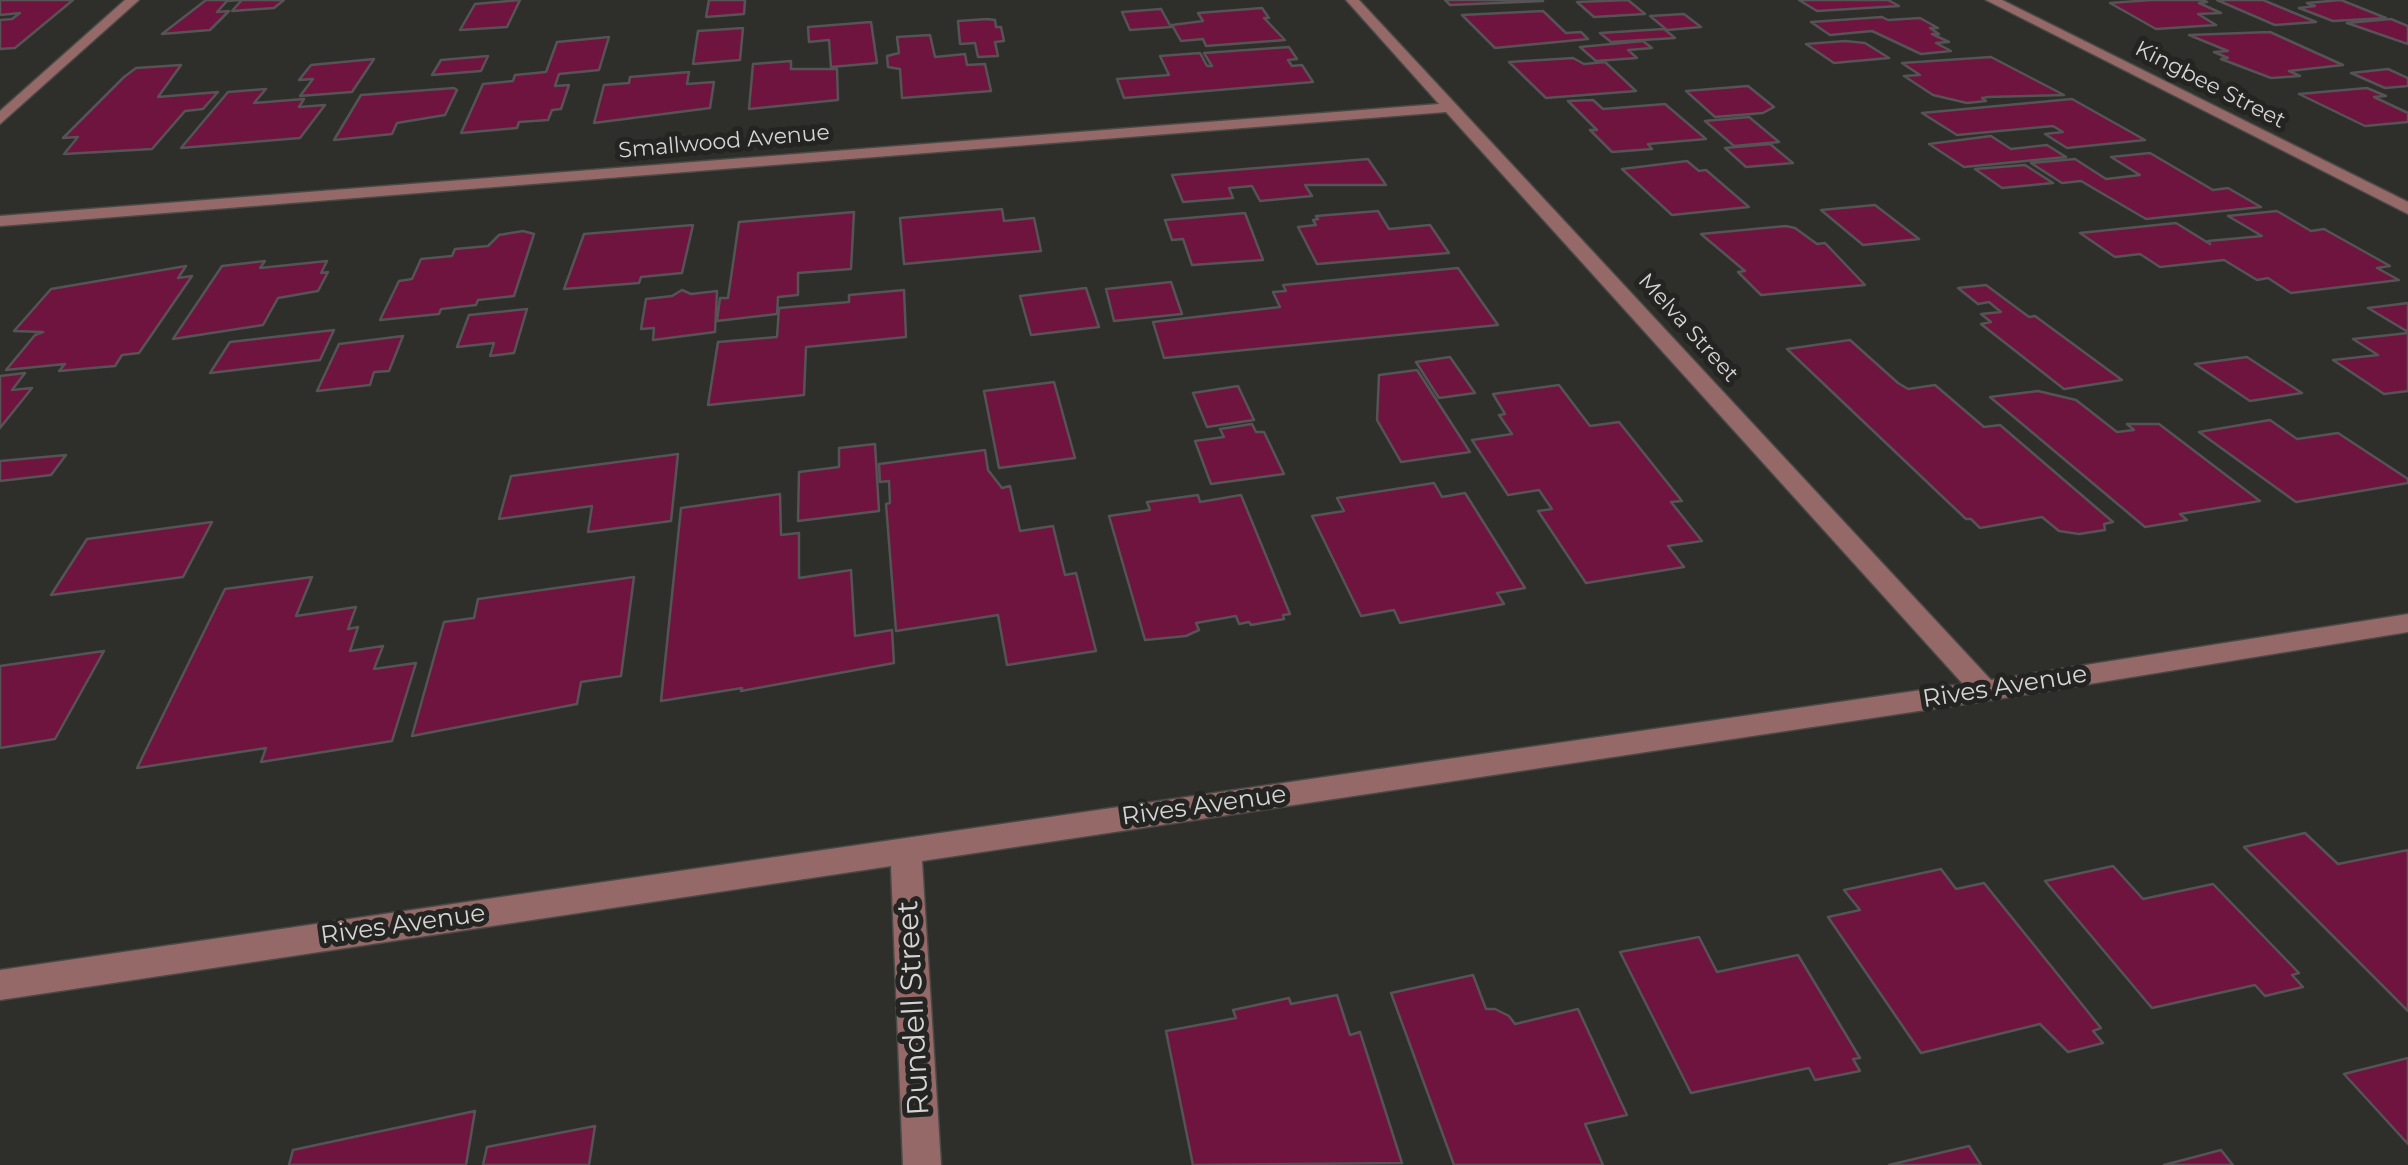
<!DOCTYPE html>
<style>
body{margin:0}
canvas{display:block;background:#2e2e2b}
</style>
<canvas width="2408" height="1165"></canvas>
<script>
const ctx = document.querySelector('canvas').getContext('2d');
ctx.lineJoin = 'round';
function fillPath(path, color) {
  ctx.fillStyle = color;
  ctx.fill(path, 'evenodd');
}
function poly(rows) {
  const path = new Path2D();
  for (const r of rows) {
    path.moveTo(r[0], r[1]);
    for (let i = 2; i < r.length; i += 2) path.lineTo(r[i], r[i + 1]);
  }
  return path;
}
function strokePath(path, color, width, dash) {
  ctx.strokeStyle = color;
  ctx.lineWidth = width;
  ctx.lineCap = dash ? 'butt' : 'round';
  ctx.setLineDash(dash || []);
  ctx.stroke(path);
}
function drawText(font, color, halo, rows, align = 'center') {
  ctx.font = font + ' Montserrat,sans-serif';
  ctx.lineWidth = 10;
  ctx.setLineDash([]);
  ctx.textBaseline = 'middle';
  ctx.strokeStyle = halo;
  ctx.fillStyle = color;
  for (const [text, x, y, turn = 0] of rows) {
    ctx.save();
    ctx.translate(x, y);
    ctx.rotate((+turn || 0) * Math.PI / 180);
    ctx.textAlign = isNaN(turn) ? turn : align;
    if (halo) ctx.strokeText(text, 0, 0);
    ctx.fillText(text, 0, 0);
    ctx.restore();
  }
}
const building = poly([
 [0,0,73,0,15,48,0,49,0,20,12,19,20,13,0,15,0,0],
 [206,0,240,0,227,1,217,12,229,11,210,30,162,34,206,0],
 [242,0,284,0,274,8,232,11,242,0],
 [520,0,507,27,460,30,475,4,520,0],
 [709,0,745,0,744,14,706,17,709,0],
 [1445,0,1542,0,1543,1,1450,5,1445,0],
 [1628,0,1645,14,1594,17,1577,2,1628,0],
 [1799,0,1888,0,1899,6,1817,11,1799,0],
 [2151,0,2202,0,2207,2,2199,3,2221,13,2198,14,2216,25,2156,29,2110,3,2151,0],
 [2217,0,2263,0,2316,22,2275,25,2217,0],
 [2341,0,2386,18,2333,21,2299,8,2315,6,2307,3,2341,0],
 [1262,8,1269,18,1264,18,1285,40,1206,46,1203,39,1181,41,1172,25,1203,21,1198,13,1262,8],
 [1161,9,1171,27,1130,30,1122,12,1161,9],
 [1543,11,1566,33,1581,32,1588,39,1495,48,1462,15,1543,11],
 [1684,14,1701,27,1667,30,1650,16,1684,14],
 [1882,17,1888,20,1920,18,1938,28,1930,28,1939,34,1932,34,1949,42,1936,43,1951,51,1921,54,1872,31,1830,35,1811,22,1882,17],
 [987,19,995,20,996,27,1001,27,1004,41,995,42,998,56,978,57,975,43,960,44,958,21,987,19],
 [2391,19,2408,26,2408,44,2347,23,2391,19],
 [871,22,877,63,831,67,829,40,809,42,808,27,871,22],
 [743,28,740,60,693,64,698,31,743,28],
 [1664,29,1675,38,1611,42,1600,33,1664,29],
 [2270,32,2343,65,2289,71,2300,76,2271,78,2221,59,2228,58,2214,52,2228,51,2189,35,2270,32],
 [930,35,935,57,965,54,967,65,985,64,991,91,902,98,900,69,888,67,887,56,899,53,897,37,930,35],
 [609,37,599,70,559,74,555,86,569,85,561,109,552,110,548,120,519,122,517,128,461,133,483,84,513,81,515,75,546,72,557,42,609,37],
 [1643,41,1652,48,1628,50,1637,58,1596,61,1580,47,1643,41],
 [1845,41,1865,43,1889,58,1834,63,1806,44,1845,41],
 [1289,47,1297,59,1288,60,1292,66,1302,65,1313,82,1124,98,1117,79,1169,75,1160,56,1200,53,1207,66,1212,66,1204,53,1289,47],
 [488,56,481,71,432,75,441,60,488,56],
 [1991,57,2064,95,1988,97,1982,98,1986,101,1967,103,1933,95,1904,76,1920,75,1902,63,1991,57],
 [1573,58,1584,64,1605,62,1636,91,1546,98,1509,62,1573,58],
 [374,59,352,92,300,96,313,79,299,80,311,65,374,59],
 [791,61,791,69,837,69,838,100,749,109,753,64,791,61],
 [181,65,158,97,218,92,203,109,185,111,152,149,64,154,78,137,63,138,124,77,136,68,181,65],
 [2388,69,2408,78,2408,86,2385,88,2351,73,2388,69],
 [689,72,687,84,714,82,710,108,594,123,604,85,629,83,630,77,689,72],
 [1748,86,1774,107,1763,113,1715,117,1686,91,1748,86],
 [454,88,457,90,445,115,397,123,392,134,334,140,361,95,454,88],
 [2367,88,2386,96,2374,97,2408,113,2408,122,2365,126,2299,94,2367,88],
 [266,89,254,103,304,99,299,107,325,105,300,138,181,148,228,92,266,89],
 [2072,99,2145,140,2067,148,2045,134,2063,132,2053,126,1957,135,1922,113,2072,99],
 [1593,100,1603,109,1665,104,1706,139,1648,144,1652,149,1612,152,1590,130,1597,130,1568,101,1593,100],
 [1749,117,1779,142,1734,146,1705,121,1749,117],
 [1991,136,2011,149,2047,145,2066,157,1964,167,1929,144,1991,136],
 [1770,144,1793,163,1746,167,1725,148,1770,144],
 [2150,153,2213,190,2228,188,2261,207,2146,219,2081,181,2062,183,2031,163,2075,159,2106,179,2140,175,2111,157,2150,153],
 [1368,159,1386,185,1305,185,1312,196,1260,201,1252,186,1229,188,1233,198,1183,202,1172,175,1368,159],
 [1687,161,1699,171,1706,170,1749,207,1672,215,1622,169,1687,161],
 [2025,165,2053,183,2002,188,1975,169,2025,165],
 [1875,205,1919,239,1863,245,1821,210,1875,205],
 [1002,209,1004,221,1034,218,1041,251,904,264,900,218,1002,209],
 [1378,211,1389,229,1430,225,1449,253,1317,264,1298,227,1316,225,1313,220,1318,219,1316,216,1378,211],
 [2277,211,2311,231,2324,229,2390,266,2377,268,2399,280,2291,293,2268,278,2257,280,2224,260,2160,267,2140,254,2115,257,2080,233,2176,223,2210,244,2208,241,2262,236,2228,216,2277,211],
 [854,212,851,269,798,273,798,295,778,297,777,314,717,321,720,298,728,298,739,222,854,212],
 [1245,213,1263,260,1192,265,1183,239,1172,240,1165,220,1245,213],
 [693,225,682,273,641,277,639,283,564,289,584,234,693,225],
 [1786,226,1795,228,1817,244,1825,243,1865,285,1761,295,1738,272,1745,271,1701,234,1786,226],
 [523,231,534,234,514,296,478,300,476,305,441,309,439,314,380,320,399,281,412,279,421,259,452,256,455,249,488,246,499,235,523,231],
 [265,261,260,268,327,261,321,273,328,272,318,291,278,298,263,325,173,339,222,266,265,261],
 [186,266,178,278,192,276,139,353,122,355,115,366,59,371,65,364,6,370,35,335,43,332,14,331,51,289,186,266],
 [1458,268,1498,325,1164,358,1153,322,1280,307,1273,292,1286,291,1283,285,1458,268],
 [1171,282,1182,314,1114,321,1106,289,1171,282],
 [1986,285,2029,317,2035,316,2122,380,2064,389,1981,324,1991,322,1981,314,2001,312,1989,302,1978,304,1958,288,1986,285],
 [1086,288,1099,327,1031,335,1020,296,1086,288],
 [682,290,691,294,717,291,715,332,653,340,654,328,641,329,646,299,672,296,682,290],
 [904,290,906,337,806,347,804,395,708,405,718,342,777,337,779,308,849,302,849,295,904,290],
 [2408,303,2408,332,2368,308,2408,303],
 [527,309,514,353,490,356,494,343,457,347,469,315,527,309],
 [334,330,320,360,210,373,230,342,334,330],
 [2408,333,2408,391,2384,394,2333,360,2378,355,2353,339,2408,333],
 [403,336,389,371,374,372,370,385,317,391,339,344,403,336],
 [1850,340,1898,383,1908,389,1935,385,1984,427,2000,425,2113,522,2104,524,2105,530,2079,534,2059,531,2042,517,1980,528,1971,519,1966,519,1787,349,1850,340],
 [1450,357,1475,393,1439,398,1416,362,1450,357],
 [2247,357,2302,393,2250,401,2195,364,2247,357],
 [1417,370,1470,452,1401,462,1377,420,1379,375,1417,370],
 [25,373,12,390,32,388,0,428,0,376,25,373],
 [1054,382,1075,458,999,468,984,391,1054,382],
 [1559,385,1590,426,1619,422,1682,501,1671,502,1702,541,1668,546,1684,567,1586,583,1538,511,1552,509,1539,490,1508,495,1472,440,1512,434,1499,415,1505,414,1493,394,1559,385],
 [1238,386,1254,420,1207,427,1193,393,1238,386],
 [2038,391,2076,400,2117,432,2134,430,2127,424,2159,424,2260,501,2180,514,2187,520,2145,527,1990,397,2038,391],
 [2270,420,2297,439,2338,433,2408,479,2408,483,2296,502,2199,432,2270,420],
 [1252,424,1256,432,1264,432,1284,474,1211,484,1195,441,1224,437,1220,429,1252,424],
 [875,444,879,511,798,521,799,472,839,467,839,448,875,444],
 [985,450,988,470,1002,488,1010,486,1020,531,1053,526,1065,575,1076,573,1096,651,1007,665,998,615,896,631,886,504,890,503,889,481,880,482,879,464,985,450],
 [678,454,671,521,588,532,592,506,499,519,511,476,678,454],
 [66,455,51,475,0,481,0,461,66,455],
 [1434,483,1442,497,1465,493,1525,588,1497,593,1504,604,1400,623,1394,610,1361,616,1312,516,1344,511,1337,498,1434,483],
 [780,494,781,535,799,533,799,578,851,570,855,636,892,630,894,663,741,691,742,688,661,701,681,508,780,494],
 [1198,495,1200,502,1241,495,1290,614,1283,615,1284,619,1251,625,1249,622,1239,624,1236,616,1196,623,1199,630,1186,636,1145,640,1109,516,1150,510,1147,502,1198,495],
 [212,522,183,577,51,595,87,539,212,522],
 [312,577,296,616,356,607,348,629,358,627,350,651,383,646,374,669,416,663,392,741,261,762,266,748,137,768,225,589,312,577],
 [634,577,621,676,581,682,577,704,412,736,444,622,474,618,478,599,634,577],
 [104,651,55,739,0,748,0,666,104,651],
 [2305,833,2338,864,2408,850,2408,1011,2244,847,2305,833],
 [2113,866,2143,899,2213,884,2299,973,2292,975,2303,987,2265,996,2255,985,2152,1008,2045,881,2113,866],
 [1941,869,1956,889,1984,883,2101,1028,2093,1031,2103,1043,2068,1052,2040,1024,1921,1053,1828,917,1860,910,1844,890,1941,869],
 [1699,937,1717,972,1798,955,1860,1058,1853,1059,1860,1071,1815,1080,1809,1068,1691,1093,1620,952,1699,937],
 [1473,975,1486,1009,1495,1009,1509,1016,1515,1024,1578,1009,1627,1115,1585,1124,1603,1165,1454,1165,1391,993,1473,975],
 [1337,995,1350,1035,1360,1032,1402,1163,1193,1165,1166,1031,1236,1018,1233,1010,1289,998,1291,1004,1337,995],
 [2408,1058,2408,1144,2344,1074,2408,1058],
 [475,1111,466,1165,289,1165,293,1150,475,1111],
 [595,1126,589,1165,483,1165,487,1147,595,1126],
 [1969,1146,1981,1165,1889,1165,1969,1146],
 [2221,1150,2233,1165,2164,1165,2221,1150]
]);
const minor = poly([
 [125,0,139,0,0,124,0,111,125,0],
 [1346,0,1359,0,1991,680,2408,614,2408,632,1985,701,922,861,941,1165,903,1165,891,866,0,1000,0,970,1963,684,1446,112,0,226,0,216,1439,104,1346,0],
 [1986,0,2002,0,2408,202,2408,214,1986,0]
]);
const farStreetnames = [
 ["Kingbee Street",2210,85,27],
 ["Smallwood Avenue",724,142,-5],
 ["Melva Street",1688,328,48]
];
const streetNames = [
 ["Rives Avenue",2005,687,-9],
 ["Rives Avenue",1204,806,-8],
 ["Rives Avenue",403,925,-8]
];
const nearStreetnames = [
 ["Rundell Street",914,1008,-93]
];
fillPath(building, '#6e143e');
strokePath(building, '#565354', 2.5);
strokePath(minor, '#494946', 3);
fillPath(minor, '#956967');
drawText('22px', '#d5d4d3', '#242422', farStreetnames);
drawText('25px', '#d5d4d3', '#242422', streetNames);
drawText('30px', '#d5d4d3', '#242422', nearStreetnames);
</script>
